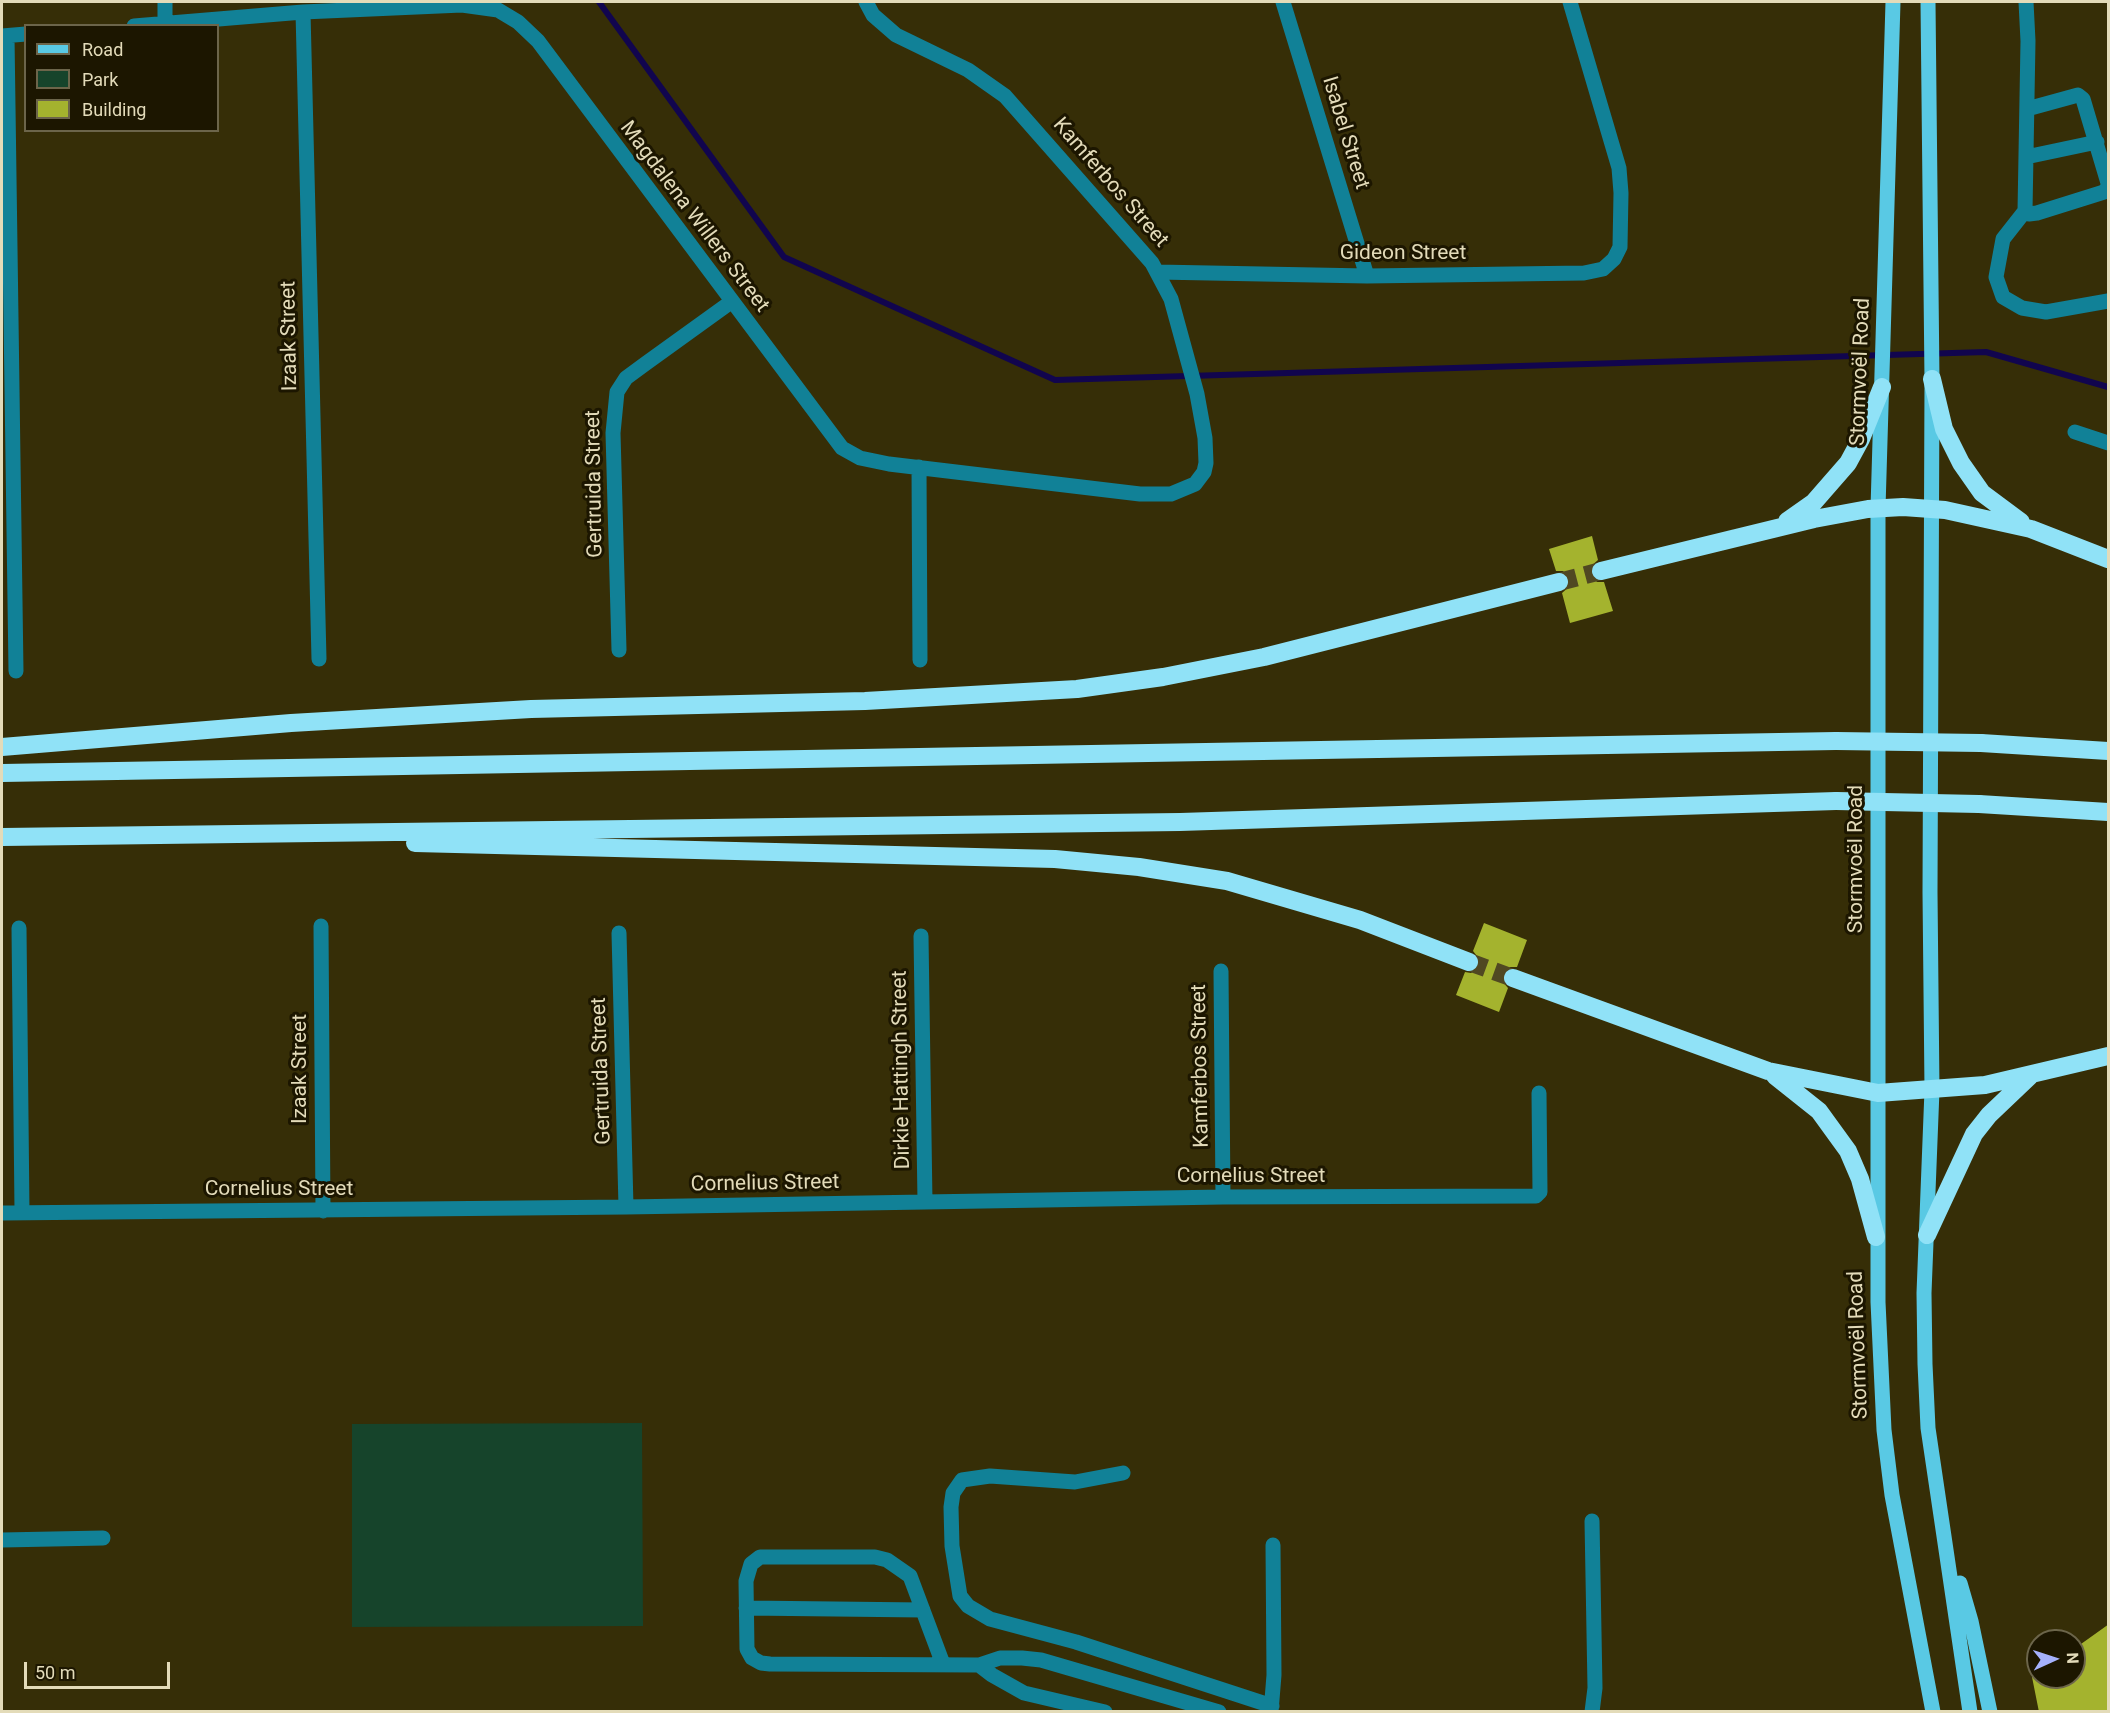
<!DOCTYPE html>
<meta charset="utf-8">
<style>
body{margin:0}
#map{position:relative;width:2110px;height:1713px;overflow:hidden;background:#362e07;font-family:Roboto,sans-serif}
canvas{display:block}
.frame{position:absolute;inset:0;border:3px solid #e3dbb9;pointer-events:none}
.legend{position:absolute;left:24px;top:24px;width:195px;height:108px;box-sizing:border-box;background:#1c1600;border:2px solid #6c654a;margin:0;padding:8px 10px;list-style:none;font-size:18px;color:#e3dbb9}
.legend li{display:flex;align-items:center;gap:12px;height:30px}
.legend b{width:30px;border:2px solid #6c654a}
.north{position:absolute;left:2026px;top:1629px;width:60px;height:60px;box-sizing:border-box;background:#1c1600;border:2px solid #6c654a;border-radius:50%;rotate:87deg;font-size:16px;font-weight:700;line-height:24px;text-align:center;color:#e3dbb9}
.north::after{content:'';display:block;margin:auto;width:21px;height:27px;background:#a5b1fc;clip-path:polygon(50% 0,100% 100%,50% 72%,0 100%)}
.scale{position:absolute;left:24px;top:1662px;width:146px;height:27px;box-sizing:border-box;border:3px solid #e3dbb9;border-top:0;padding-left:8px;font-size:18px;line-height:21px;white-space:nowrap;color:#e3dbb9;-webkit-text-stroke:4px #1c1600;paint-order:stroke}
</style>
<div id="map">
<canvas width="2110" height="1713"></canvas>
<div class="frame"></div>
<ul class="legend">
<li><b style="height:8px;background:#59c9e4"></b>Road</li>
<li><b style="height:16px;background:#16442b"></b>Park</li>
<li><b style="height:16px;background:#a4b32e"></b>Building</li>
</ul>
<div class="north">N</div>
<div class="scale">50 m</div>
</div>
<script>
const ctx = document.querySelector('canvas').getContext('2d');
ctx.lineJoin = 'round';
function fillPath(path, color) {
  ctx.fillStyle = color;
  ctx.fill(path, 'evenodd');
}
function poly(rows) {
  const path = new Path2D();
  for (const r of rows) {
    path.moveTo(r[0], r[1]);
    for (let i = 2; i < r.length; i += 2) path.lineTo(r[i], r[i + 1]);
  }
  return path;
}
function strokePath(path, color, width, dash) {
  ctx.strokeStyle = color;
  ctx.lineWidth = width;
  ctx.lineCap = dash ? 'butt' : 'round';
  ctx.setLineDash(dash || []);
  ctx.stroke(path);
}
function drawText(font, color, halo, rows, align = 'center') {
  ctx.font = font + ' Roboto,sans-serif';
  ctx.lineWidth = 6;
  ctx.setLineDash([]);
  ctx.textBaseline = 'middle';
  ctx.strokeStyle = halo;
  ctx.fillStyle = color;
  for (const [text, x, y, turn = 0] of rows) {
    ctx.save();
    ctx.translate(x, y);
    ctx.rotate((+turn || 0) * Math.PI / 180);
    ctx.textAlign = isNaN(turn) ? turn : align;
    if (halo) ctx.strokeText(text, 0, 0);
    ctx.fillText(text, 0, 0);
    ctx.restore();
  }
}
const green = poly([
 [642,1423,643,1626,352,1627,352,1424]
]);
const stream = poly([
 [599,2,784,257,1055,380,1986,352,2108,387]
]);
const building = poly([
 [1592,536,1598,560,1590,567,1590,574,1597,582,1604,582,1613,611,1570,623,1562,593,1570,586,1570,579,1563,571,1556,571,1549,549],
 [1484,923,1527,940,1517,967,1510,967,1503,974,1502,981,1508,988,1499,1012,1456,995,1465,972,1471,973,1479,967,1480,960,1473,951],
 [2109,1624,2109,1712,2039,1712,2032,1677,2074,1677,2074,1649]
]);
const highwayTunnel = poly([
 [1559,582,1601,571],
 [1469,962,1513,978]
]);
const minor = poly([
 [165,2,165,23],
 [1283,2,1367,276],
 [2026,2,2028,41,2025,211,2003,239,1996,277,2003,297,2022,308,2046,312,2108,301],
 [303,12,319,659],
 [134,26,303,12,462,5,498,10,518,22,538,41,842,448,860,458,889,464,1140,494,1171,494,1195,484,1204,472,1206,463,1205,438,1197,394,1171,299,1152,263,1005,96,968,70,896,35,873,15,866,2],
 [2,36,26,34],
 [7,36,16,671],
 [2027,109,2078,95,2083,99,2108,183],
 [2026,157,2097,142],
 [2025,211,2029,214,2037,213,2104,192,2108,187],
 [1157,272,1367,276,1584,273,1603,269,1614,259,1620,247,1621,193,1619,168,1570,2],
 [2075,432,2108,443],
 [919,467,920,660],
 [619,650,613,433,617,392,626,378,645,364,731,302],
 [321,926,323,1211],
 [19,928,22,1212],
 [619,933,626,1207],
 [921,936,925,1202],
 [1221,971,1223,1197],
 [2,1213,626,1207,1223,1197,1536,1196,1540,1192,1539,1093],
 [1123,1473,1075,1482,990,1476,962,1480,953,1493,951,1507,952,1546,960,1596,968,1606,990,1619,1076,1642,1272,1706],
 [2,1540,103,1538],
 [746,1608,923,1610],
 [943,1664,910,1576,887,1560,875,1557,760,1557,751,1564,746,1581,747,1649,752,1658,761,1663,770,1664,979,1665,1000,1658,1022,1658,1041,1660,1219,1712],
 [979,1665,992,1675,1024,1693,1105,1712],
 [1271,1712,1274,1675,1273,1545],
 [1592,1712,1595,1688,1592,1521]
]);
const major = poly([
 [1893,2,1878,508,1878,1302,1884,1430,1892,1495,1933,1712],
 [1928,2,1932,381,1930,892,1932,1090,1924,1293,1925,1364,1928,1428,1970,1712],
 [1960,1583,1971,1621,1990,1712]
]);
const highway = poly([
 [1932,379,1944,429,1961,463,1982,493,2021,522],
 [1787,521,1814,502,1848,463,1861,439,1882,387],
 [1601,571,1814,519,1868,509,1903,507,1945,510,2031,529,2108,559],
 [1981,743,2108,751],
 [2,747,291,723,531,709,865,701,1077,689,1163,677,1264,657,1559,582],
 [2,773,1836,741],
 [1979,804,2108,812],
 [2,837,1180,822,1836,801],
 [415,843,1055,859,1139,867,1227,881,1360,920,1469,962],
 [1513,978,1768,1071,1878,1093,1985,1085,2108,1056],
 [1775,1076,1819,1111,1848,1151,1860,1179,1876,1237],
 [1927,1235,1974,1134,1989,1115,2030,1076]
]);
const highwayBridge = poly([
 [1836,741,1981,743],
 [1836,801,1979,804]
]);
const streetNames = [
 ["Isabel Street",1345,133,73],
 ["Kamferbos Street",1110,183,49],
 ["Magdalena Willers Street",694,217,53],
 ["Gideon Street",1403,254],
 ["Izaak Street",290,336,-91],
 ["Stormvoël Road",1861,372,-88],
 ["Gertruida Street",595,484,-91],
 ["Stormvoël Road",1857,859,-90],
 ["Kamferbos Street",1201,1066,-91],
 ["Izaak Street",301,1069,-90],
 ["Dirkie Hattingh Street",902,1070,-91],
 ["Gertruida Street",602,1071,-92],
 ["Cornelius Street",1251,1177],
 ["Cornelius Street",765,1184,-1],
 ["Cornelius Street",279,1190],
 ["Stormvoël Road",1859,1345,-92]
];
fillPath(green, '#16442b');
strokePath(stream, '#11054e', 6);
fillPath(building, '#a4b32e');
strokePath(highwayTunnel, '#504822', 18, [18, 9]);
strokePath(minor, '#118197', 15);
strokePath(major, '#59c9e4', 15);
strokePath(highway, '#90e2f7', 18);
strokePath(highwayBridge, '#90e2f7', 18);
drawText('21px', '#e3dbb9', '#1c1600', streetNames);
</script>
